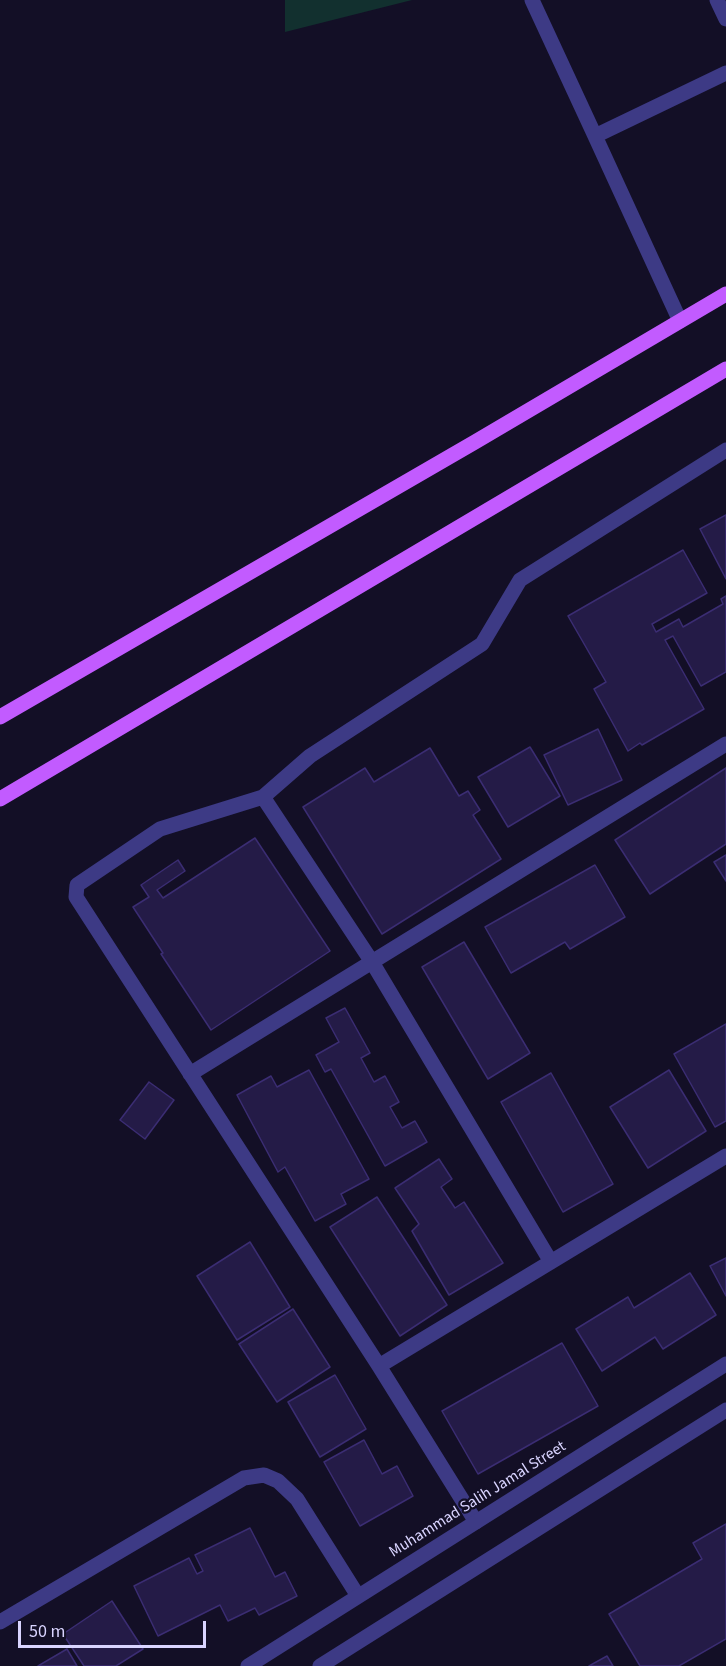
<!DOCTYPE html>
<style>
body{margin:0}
#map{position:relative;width:726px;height:1666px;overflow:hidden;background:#130f26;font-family:"Source Sans 3",sans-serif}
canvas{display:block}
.scale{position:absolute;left:18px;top:1621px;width:188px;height:27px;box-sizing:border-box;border:3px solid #d9d4ff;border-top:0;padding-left:8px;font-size:18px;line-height:21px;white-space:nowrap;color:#d9d4ff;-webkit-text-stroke:4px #130f26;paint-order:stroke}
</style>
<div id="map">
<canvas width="726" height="1666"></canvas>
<div class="scale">50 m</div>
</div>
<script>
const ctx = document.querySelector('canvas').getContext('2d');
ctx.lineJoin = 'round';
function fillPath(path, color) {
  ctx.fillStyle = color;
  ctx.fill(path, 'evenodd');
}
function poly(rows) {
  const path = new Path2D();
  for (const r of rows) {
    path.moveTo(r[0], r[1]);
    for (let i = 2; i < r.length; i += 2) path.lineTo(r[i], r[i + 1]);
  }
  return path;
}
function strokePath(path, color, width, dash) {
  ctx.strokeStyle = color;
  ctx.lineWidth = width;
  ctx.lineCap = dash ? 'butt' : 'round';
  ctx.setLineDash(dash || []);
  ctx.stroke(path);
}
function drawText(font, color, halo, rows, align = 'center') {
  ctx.font = font + ' "Source Sans 3",sans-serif';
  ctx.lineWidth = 4.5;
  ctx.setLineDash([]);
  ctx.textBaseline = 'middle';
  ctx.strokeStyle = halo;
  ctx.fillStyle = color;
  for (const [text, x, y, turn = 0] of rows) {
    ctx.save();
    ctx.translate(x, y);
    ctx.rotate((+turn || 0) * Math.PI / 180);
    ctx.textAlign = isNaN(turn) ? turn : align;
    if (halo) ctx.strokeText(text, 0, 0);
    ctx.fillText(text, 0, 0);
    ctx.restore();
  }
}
const green = poly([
 [285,0,412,0,285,32]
]);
const building = poly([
 [726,515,726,579,700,529,726,515],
 [683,550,707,593,652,624,656,632,679,619,683,627,723,604,721,599,726,596,726,672,701,686,673,636,665,640,704,709,642,745,640,743,628,751,594,689,606,682,568,616,683,550],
 [598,729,622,780,568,805,544,755,598,729],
 [530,747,560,796,508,827,478,777,530,747],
 [430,748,459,796,468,791,480,810,473,815,501,859,382,934,303,807,365,768,374,782,430,748],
 [726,768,726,844,650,894,615,840,726,768],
 [255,838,330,951,211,1030,161,954,163,953,133,907,149,897,141,885,178,860,185,871,157,890,163,898,255,838],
 [726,855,726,881,714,862,726,855],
 [595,865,625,917,570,949,565,942,511,973,485,927,595,865],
 [464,942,530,1053,488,1079,422,967,464,942],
 [345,1008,370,1053,361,1058,374,1082,385,1076,399,1102,390,1107,402,1128,415,1121,427,1142,385,1166,331,1069,325,1072,316,1055,339,1042,326,1018,345,1008],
 [726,1024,726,1121,715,1127,674,1054,726,1024],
 [309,1070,369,1179,341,1194,346,1204,315,1221,285,1167,278,1172,237,1095,271,1076,277,1087,309,1070],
 [669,1070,706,1131,648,1168,610,1107,669,1070],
 [551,1073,613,1184,563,1212,501,1102,551,1073],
 [149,1082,174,1100,145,1139,120,1120,149,1082],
 [439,1159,452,1179,441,1187,455,1208,464,1202,503,1263,449,1295,412,1231,419,1224,395,1188,439,1159],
 [377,1197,447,1305,400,1336,330,1227,377,1197],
 [250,1242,290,1307,237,1340,197,1276,250,1242],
 [726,1258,726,1296,710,1266,726,1258],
 [690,1273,716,1315,663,1349,655,1337,602,1371,576,1329,628,1297,634,1308,690,1273],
 [293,1309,330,1367,277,1402,239,1344,293,1309],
 [562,1343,598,1406,478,1474,442,1411,562,1343],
 [335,1375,366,1429,320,1457,288,1402,335,1375],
 [364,1440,382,1474,397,1466,413,1496,360,1526,324,1462,364,1440],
 [726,1524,726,1639,679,1666,640,1666,609,1614,702,1559,693,1543,726,1524],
 [250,1528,275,1577,285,1572,297,1596,259,1615,255,1608,228,1621,220,1605,158,1636,134,1586,189,1558,197,1574,203,1571,195,1555,250,1528],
 [112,1601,143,1649,116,1666,84,1666,63,1634,112,1601],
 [67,1649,77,1666,38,1666,67,1649],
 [607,1656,613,1666,589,1666,607,1656]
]);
const minor = poly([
 [532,0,595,136,726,73],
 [717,0,726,19],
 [595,136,680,321],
 [263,797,372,962,551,1262],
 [190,1074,726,744],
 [379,1366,726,1156],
 [476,1522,379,1366,76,897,77,885,160,829,263,797,310,756,482,644,520,580,726,450],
 [0,1622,244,1478,264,1475,278,1481,297,1499,358,1596]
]);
const tertiary = poly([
 [248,1666,726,1364],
 [320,1666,726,1410]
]);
const primary = poly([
 [0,717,475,442,726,294],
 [0,799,726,369]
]);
const streetNames = [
 ["Muhammad Salih Jamal Street",478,1500,-32]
];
fillPath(green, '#12302f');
fillPath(building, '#241b47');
strokePath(building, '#3b2d73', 1.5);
strokePath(minor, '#3d3a85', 15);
strokePath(tertiary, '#3d3a85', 15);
strokePath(primary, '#c25bff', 15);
drawText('16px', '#d9d4ff', '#130f26', streetNames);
</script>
